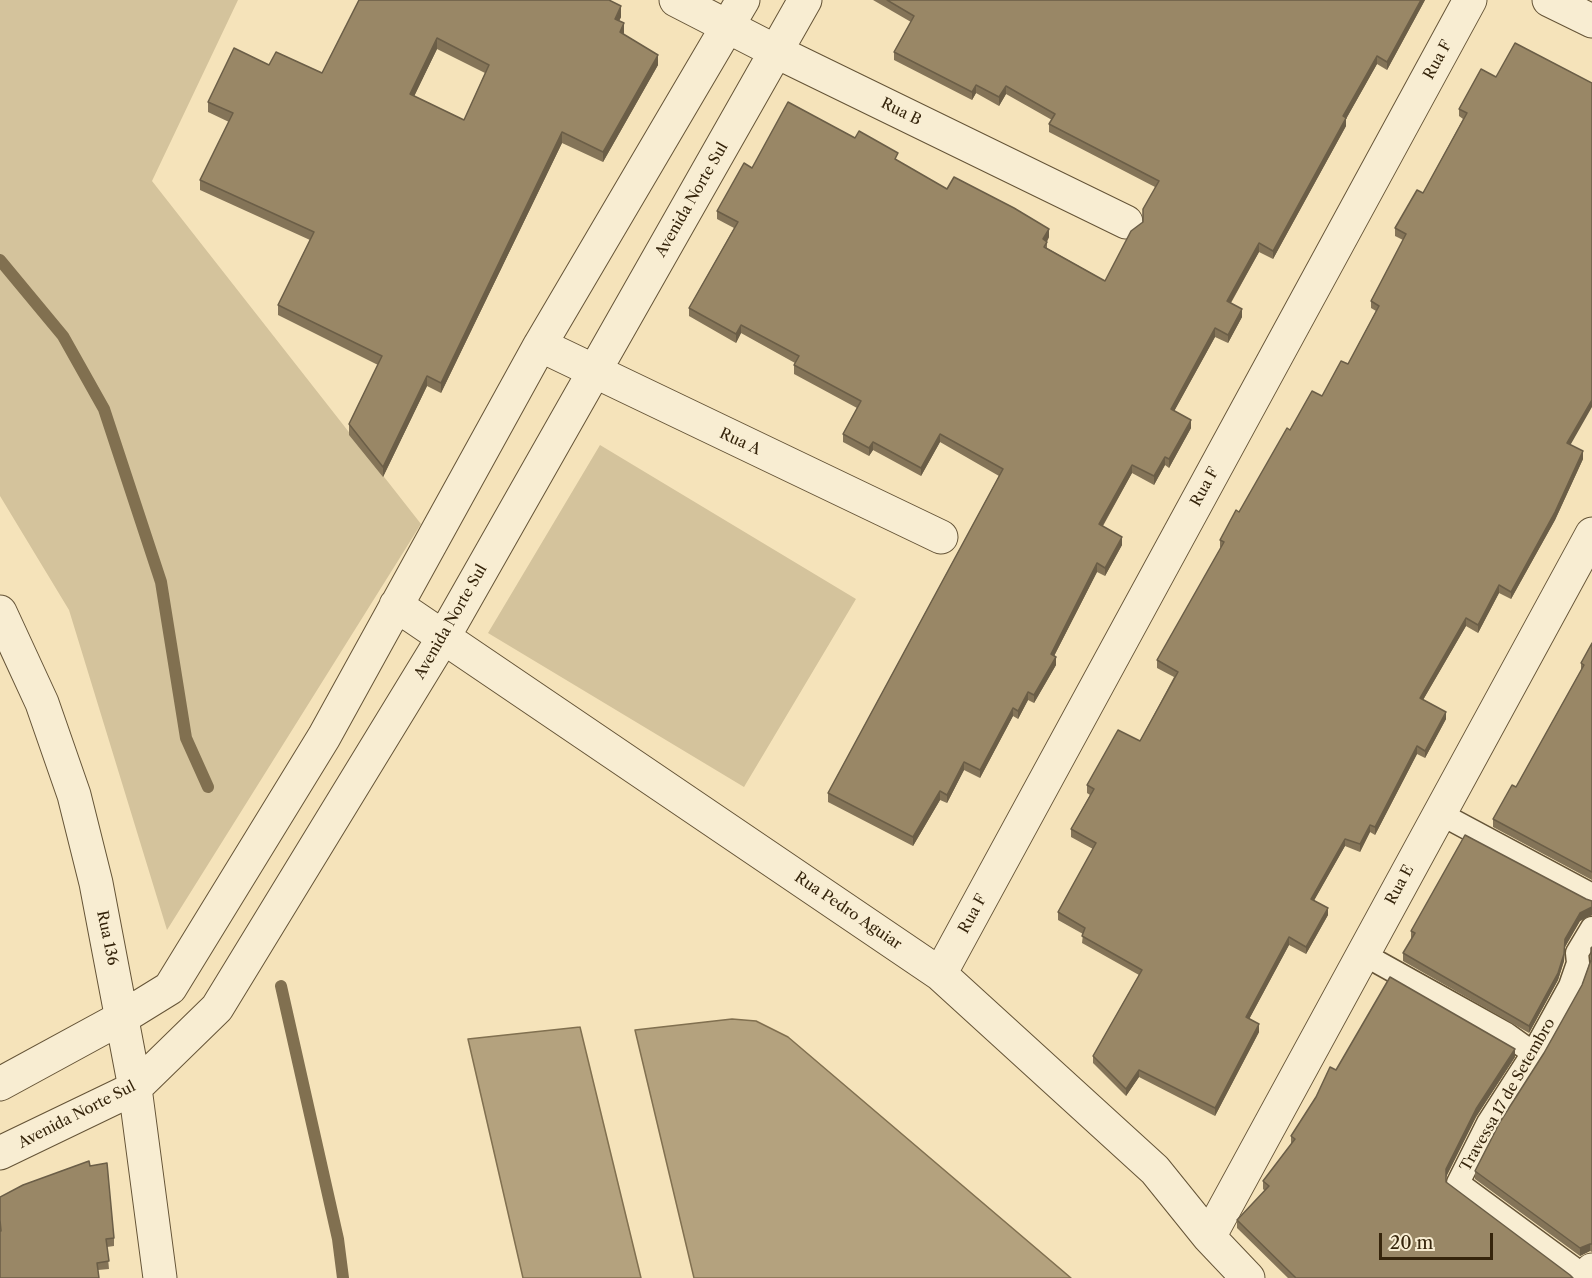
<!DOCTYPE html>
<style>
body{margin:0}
#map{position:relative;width:1592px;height:1278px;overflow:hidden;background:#f5e3ba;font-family:"Libre Caslon Text",serif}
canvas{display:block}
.scale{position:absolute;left:1379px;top:1233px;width:114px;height:27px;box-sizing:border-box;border:3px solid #35240b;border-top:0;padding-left:8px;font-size:18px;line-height:21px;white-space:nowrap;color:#35240b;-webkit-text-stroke:4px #f8edd2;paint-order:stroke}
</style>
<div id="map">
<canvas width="1592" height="1278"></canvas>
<div class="scale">20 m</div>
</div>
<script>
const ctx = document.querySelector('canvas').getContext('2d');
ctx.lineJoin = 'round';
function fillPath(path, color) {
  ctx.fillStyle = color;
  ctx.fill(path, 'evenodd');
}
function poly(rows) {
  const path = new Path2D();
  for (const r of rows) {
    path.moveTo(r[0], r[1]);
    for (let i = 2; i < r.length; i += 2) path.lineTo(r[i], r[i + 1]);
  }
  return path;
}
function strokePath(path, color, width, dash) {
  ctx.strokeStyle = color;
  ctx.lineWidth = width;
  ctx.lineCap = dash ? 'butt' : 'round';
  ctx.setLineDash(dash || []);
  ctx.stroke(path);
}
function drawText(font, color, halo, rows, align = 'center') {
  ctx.font = font + ' "Libre Caslon Text",serif';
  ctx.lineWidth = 4.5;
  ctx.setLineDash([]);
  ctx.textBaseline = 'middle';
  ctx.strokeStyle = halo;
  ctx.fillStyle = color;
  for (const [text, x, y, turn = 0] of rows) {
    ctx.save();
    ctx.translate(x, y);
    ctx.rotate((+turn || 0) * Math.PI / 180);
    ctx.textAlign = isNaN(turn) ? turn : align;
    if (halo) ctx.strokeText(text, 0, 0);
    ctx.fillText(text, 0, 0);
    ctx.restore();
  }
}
const green = poly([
 [0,0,238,0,152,181,421,524,167,930,69,610,0,496],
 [600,445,856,599,744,787,488,633]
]);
const water = poly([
 [732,1019,756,1021,788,1037,1071,1278,694,1278,635,1030,732,1019],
 [580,1027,641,1278,523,1278,468,1039,580,1027]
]);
const stream = poly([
 [0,260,63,336,104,409,161,582,186,738,208,787],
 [281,986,338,1239,343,1278]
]);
const lane = poly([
 [1439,813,1592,895],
 [1363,954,1505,1033,1533,1053],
 [1587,1278,1458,1183,1488,1123,1533,1053,1570,986,1578,963,1577,953,1592,928]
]);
const street = poly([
 [676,0,777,52,1126,222],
 [1549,0,1592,21],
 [540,345,941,537],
 [396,605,940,974,1155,1170,1209,1237,1248,1278],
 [0,612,42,703,74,795,96,883,135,1088,160,1278],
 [940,974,1470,0],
 [0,1084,123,1017,170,988,324,737,540,345,743,0],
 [0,1153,135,1088,217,1008,443,638,805,0],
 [1209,1237,1592,534],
 [1588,1278,1592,1270]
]);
const wall = poly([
 [359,0,621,17,619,21,624,33,623,34,658,65,603,162,562,143,441,393,427,386,383,477,349,435,349,424,378,365,278,315,278,305,310,240,200,190,200,180,229,122,208,112,208,102,269,65,322,73],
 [437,49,485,73,464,120,414,96],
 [873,0,1425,0,1387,70,1377,64,1346,119,1346,126,1273,259,1259,252,1231,303,1242,317,1228,343,1215,337,1174,411,1191,428,1169,468,1165,465,1154,485,1132,473,1103,526,1122,545,1105,576,1097,572,1054,656,1056,665,1034,703,1028,700,1018,719,1013,716,980,778,964,770,947,803,940,800,913,846,828,802,828,793,999,476,940,442,921,476,873,450,869,456,843,442,843,434,857,408,794,374,794,365,795,363,741,333,736,343,689,316,689,308,734,228,717,219,717,211,752,168,898,161,947,189,1049,237,1047,242,1047,248,1105,281,1143,222,1155,187,1049,132,1049,124,1052,120,1006,94,999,106,976,93,972,100,894,60,894,52,911,22],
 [1481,69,1570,445,1583,459,1555,520,1511,599,1499,593,1478,633,1466,626,1423,700,1446,719,1425,758,1417,754,1375,835,1370,832,1360,852,1345,846,1314,900,1328,915,1306,954,1289,945,1249,1019,1259,1032,1215,1116,1139,1077,1126,1096,1093,1063,1093,1056,1139,975,1082,943,1083,934,1058,920,1058,912,1093,849,1071,837,1071,829,1090,795,1087,793,1087,785,1140,741,1174,677,1157,668,1157,660,1221,548,1220,547,1220,540,1239,512,1290,430,1322,396,1348,364,1376,311,1371,308,1371,301,1403,240,1395,236,1395,228,1423,193,1463,119,1459,116,1459,109],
 [1592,643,1592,880,1493,827,1493,819,1516,787,1581,670,1581,663],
 [1586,899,1592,901,1592,915,1580,921,1565,947,1564,961,1558,980,1529,1033,1403,961,1403,953,1412,939,1411,938,1411,931],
 [1592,947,1592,1252,1590,1251,1580,1256,1475,1179,1475,1171,1544,1053,1582,985,1591,960],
 [1515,1057,1476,1117,1446,1177,1446,1182,1573,1278,1288,1278,1237,1228,1237,1220,1265,1191,1263,1189,1263,1181,1291,1144,1291,1136,1336,1070],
 [90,1166,114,1238,114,1246,107,1247,109,1269,98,1270,0,1231,0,1197]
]);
const shadedWall = poly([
 [1421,0,1425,0,1387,70,1387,62],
 [621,6,621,17,615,29,615,19],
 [624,23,624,33,620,43,620,32],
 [437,38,437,49,410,105,410,94],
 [658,55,658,65,603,162,603,152],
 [1377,56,1377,64,1346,119,1346,126,1273,259,1273,251,1343,116],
 [976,85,976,93,972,100,972,92],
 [1006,86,1006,94,999,106,999,97],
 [562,132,562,143,441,393,441,383],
 [1049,229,1049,237,1043,248,1043,239],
 [1259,243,1259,252,1227,309,1227,301],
 [1242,309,1242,317,1228,343,1228,335],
 [741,325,741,333,736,343,736,334],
 [1215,328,1215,337,1171,417,1171,409],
 [427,376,427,386,383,477,383,467],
 [1592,400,1592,407,1567,451,1567,443],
 [1191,420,1191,428,1169,468,1169,459],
 [940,434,940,442,921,476,921,468],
 [873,442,873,450,869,456,869,448],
 [1583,451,1583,459,1555,520,1511,599,1511,592],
 [1165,457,1165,465,1154,485,1154,476],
 [1132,465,1132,473,1099,532,1099,524],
 [1122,537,1122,545,1105,576,1105,568],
 [1097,563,1097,572,1051,662,1051,654],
 [1499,585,1499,593,1478,633,1478,625],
 [1466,618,1466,626,1420,705,1420,698],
 [1056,657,1056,665,1034,703,1034,695],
 [1028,692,1028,700,1018,719,1018,711],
 [1013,708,1013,716,980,778,980,770],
 [1446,712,1446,719,1425,758,1425,751],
 [1417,746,1417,754,1375,835,1375,827],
 [964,762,964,770,947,803,947,795],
 [940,791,940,800,913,846,913,837],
 [1370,825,1370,832,1360,852,1360,844],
 [1345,839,1345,846,1311,906,1311,899],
 [1592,907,1592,915,1580,921,1565,947,1564,961,1558,980,1529,1033,1529,1026,1565,939,1580,913],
 [1328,908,1328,915,1306,954,1306,947],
 [1289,937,1289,945,1246,1025,1246,1017],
 [1259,1024,1259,1032,1215,1116,1215,1108],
 [1515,1049,1515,1057,1476,1117,1446,1177,1446,1169,1476,1109],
 [1139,1070,1139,1077,1126,1096,1126,1089],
 [1590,1244,1590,1251,1580,1256,1580,1248]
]);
const building = poly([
 [359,0,609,0,621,6,615,19,624,23,620,32,658,55,603,152,562,132,441,383,427,376,383,467,349,424,382,356,278,305,314,232,200,180,233,113,208,102,234,48,269,65,276,52,322,73,359,0],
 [437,38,489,65,464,120,410,94,437,38],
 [887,0,1421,0,1387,62,1377,56,1343,116,1346,118,1273,251,1259,243,1227,301,1242,309,1228,335,1215,328,1171,409,1191,420,1169,459,1165,457,1154,476,1132,465,1099,524,1122,537,1105,568,1097,563,1051,654,1056,657,1034,695,1028,692,1018,711,1013,708,980,770,964,762,947,795,940,791,913,837,828,793,1003,469,940,434,921,468,873,442,869,448,843,434,861,401,794,365,799,356,741,325,736,334,689,308,738,222,717,211,744,163,752,168,788,102,855,138,859,131,898,153,895,159,947,189,954,177,1014,208,1049,229,1043,239,1047,242,1044,247,1105,281,1131,231,1143,222,1143,209,1159,181,1049,124,1055,114,1006,86,999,97,976,85,972,92,894,52,914,16,887,0],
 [1515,43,1592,83,1592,400,1567,443,1583,451,1555,512,1511,592,1499,585,1478,625,1466,618,1420,698,1446,712,1425,751,1417,746,1375,827,1370,825,1360,844,1345,839,1311,899,1328,908,1306,947,1289,937,1246,1017,1259,1024,1215,1108,1139,1070,1126,1089,1093,1056,1142,970,1082,936,1085,928,1058,912,1096,843,1071,829,1094,789,1087,785,1118,730,1140,741,1178,672,1157,660,1224,542,1220,540,1236,510,1239,512,1287,428,1290,430,1312,391,1322,396,1341,361,1348,364,1379,306,1371,301,1406,234,1395,228,1417,190,1423,193,1467,113,1459,109,1481,69,1496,77,1515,43],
 [1592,643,1592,872,1493,819,1512,785,1516,787,1584,665,1581,663,1592,643],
 [1465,835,1586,899,1592,901,1592,907,1580,913,1565,939,1564,954,1558,973,1529,1026,1403,953,1415,933,1411,931,1465,835],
 [1592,947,1592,1244,1590,1244,1580,1248,1475,1171,1500,1122,1544,1053,1582,985,1591,960,1591,948,1592,947],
 [1390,977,1515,1049,1476,1109,1446,1169,1446,1182,1570,1275,1573,1278,1296,1278,1237,1220,1269,1186,1263,1181,1295,1139,1291,1136,1316,1097,1330,1067,1336,1070,1390,977],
 [89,1161,90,1166,107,1163,114,1238,106,1239,109,1261,97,1263,99,1278,0,1278,0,1231,1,1231,0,1220,0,1197,23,1185,89,1161]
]);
const streetNames = [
 ["Rua F",1438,60,-61],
 ["Rua B",901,112,26],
 ["Avenida Norte Sul",692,200,-60],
 ["Rua A",740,442,25],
 ["Rua F",1205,487,-61],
 ["Avenida Norte Sul",451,622,-60],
 ["Rua E",1400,885,-62],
 ["Rua Pedro Aguiar",848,911,34],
 ["Rua F",973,914,-61],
 ["Rua 136",107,938,78],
 ["Travessa 17 de Setembro",1508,1095,-60],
 ["Avenida Norte Sul",77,1115,-27]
];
fillPath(green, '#d4c39c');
fillPath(water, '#b4a27e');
strokePath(water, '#817050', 1.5);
strokePath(stream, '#817050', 12);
strokePath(lane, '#655437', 25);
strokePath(street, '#655437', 35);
strokePath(lane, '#f8edd2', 22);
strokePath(street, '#f8edd2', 33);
fillPath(wall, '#847458');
fillPath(shadedWall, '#6b5e47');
fillPath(building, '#998766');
strokePath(building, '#6b5e47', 1.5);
drawText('15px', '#35240b', '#f8edd2', streetNames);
</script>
